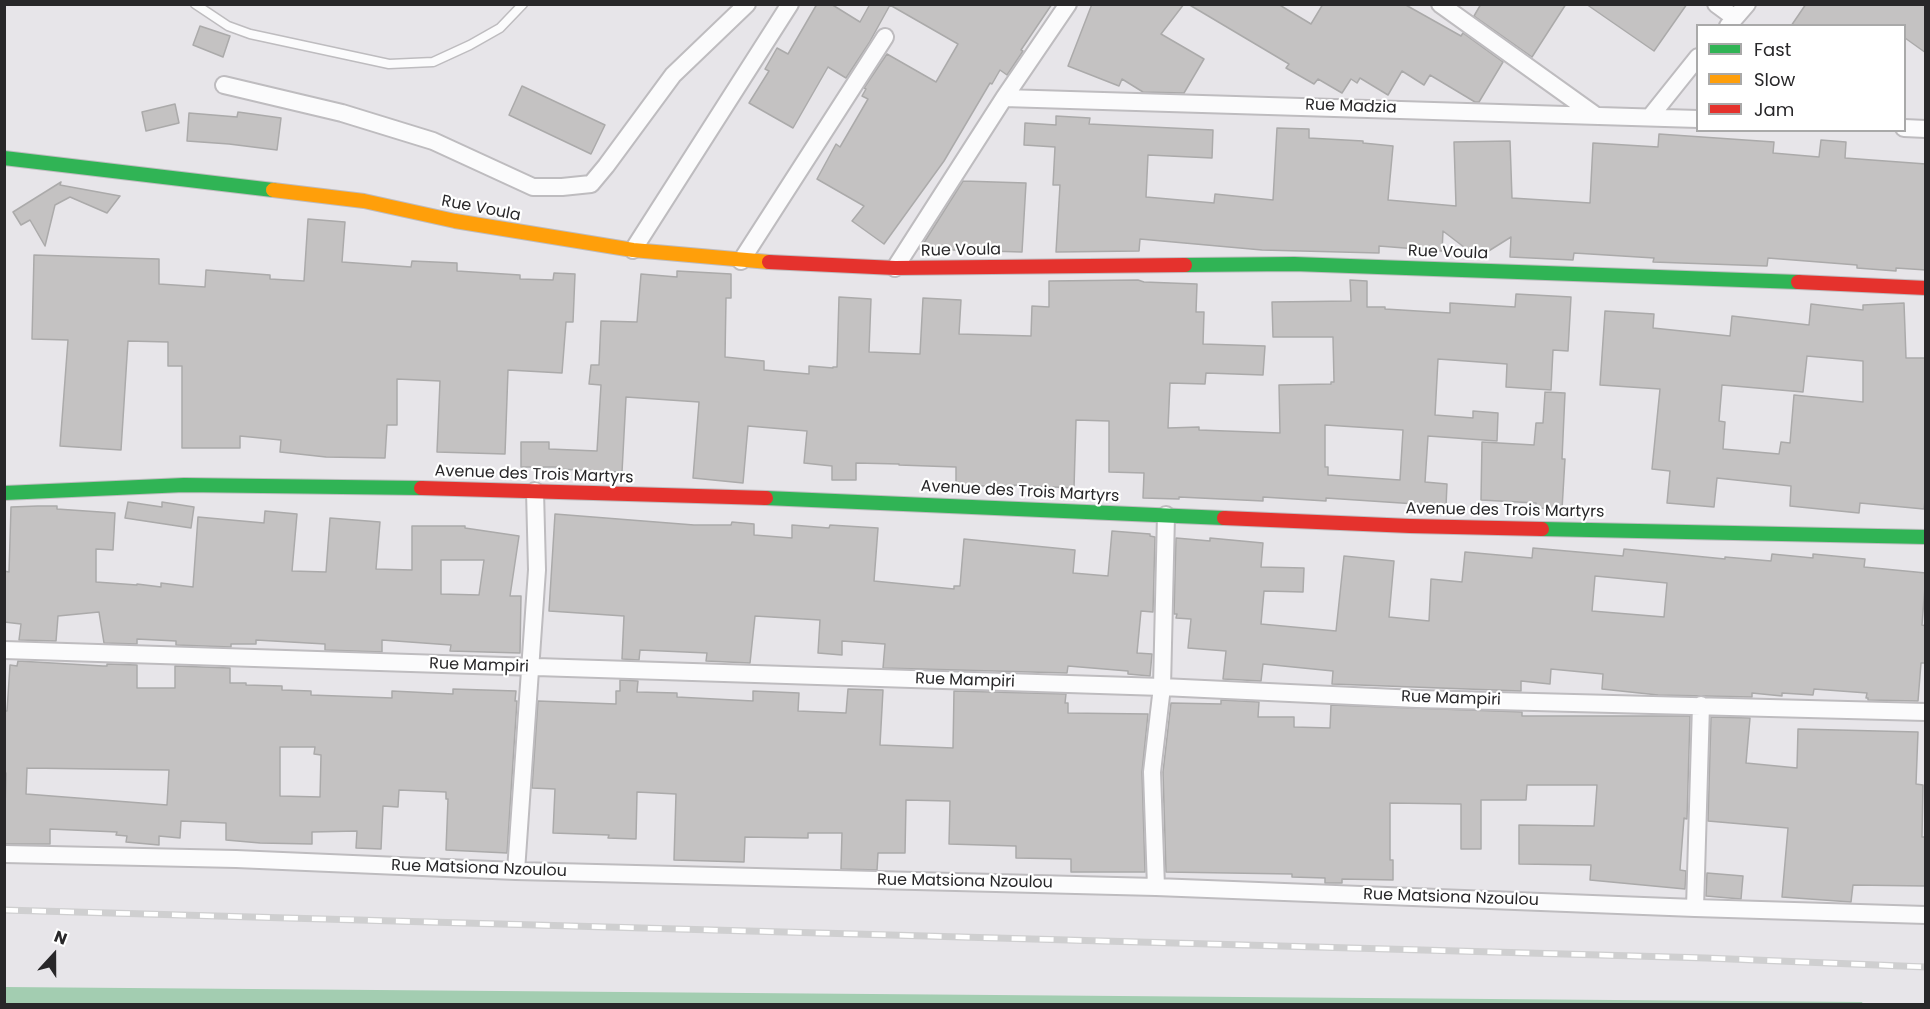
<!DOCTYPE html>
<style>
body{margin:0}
#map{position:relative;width:1930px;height:1009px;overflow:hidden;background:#e7e5e9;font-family:Poppins,sans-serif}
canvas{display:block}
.frame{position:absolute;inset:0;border:6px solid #282729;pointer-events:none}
.legend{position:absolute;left:1696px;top:24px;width:210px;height:108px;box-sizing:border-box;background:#fff;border:2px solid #a9a9a9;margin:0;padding:8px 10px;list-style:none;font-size:18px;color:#282729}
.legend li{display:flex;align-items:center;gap:12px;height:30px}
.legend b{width:30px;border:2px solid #a9a9a9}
.north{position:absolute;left:24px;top:925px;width:60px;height:60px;-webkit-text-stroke:4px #fff;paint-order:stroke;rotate:21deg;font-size:16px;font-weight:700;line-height:24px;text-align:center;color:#282729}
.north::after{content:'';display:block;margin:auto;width:21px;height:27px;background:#282729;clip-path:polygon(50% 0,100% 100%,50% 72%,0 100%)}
</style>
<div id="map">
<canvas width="1930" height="1009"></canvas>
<div class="frame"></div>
<ul class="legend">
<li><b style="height:8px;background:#30b455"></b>Fast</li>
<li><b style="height:8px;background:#ff9f0a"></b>Slow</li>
<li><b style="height:8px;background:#e5322d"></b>Jam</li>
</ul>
<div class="north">N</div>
</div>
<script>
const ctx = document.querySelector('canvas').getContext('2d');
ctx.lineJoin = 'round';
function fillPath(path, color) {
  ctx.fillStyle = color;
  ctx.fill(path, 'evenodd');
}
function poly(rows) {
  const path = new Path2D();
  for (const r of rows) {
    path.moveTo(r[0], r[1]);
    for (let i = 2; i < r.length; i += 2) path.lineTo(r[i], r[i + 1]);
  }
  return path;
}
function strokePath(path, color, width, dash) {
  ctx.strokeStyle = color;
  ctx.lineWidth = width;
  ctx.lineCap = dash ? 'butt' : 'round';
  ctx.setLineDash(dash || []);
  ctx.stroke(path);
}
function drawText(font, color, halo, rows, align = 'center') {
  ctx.font = font + ' Poppins,sans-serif';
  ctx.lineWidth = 4.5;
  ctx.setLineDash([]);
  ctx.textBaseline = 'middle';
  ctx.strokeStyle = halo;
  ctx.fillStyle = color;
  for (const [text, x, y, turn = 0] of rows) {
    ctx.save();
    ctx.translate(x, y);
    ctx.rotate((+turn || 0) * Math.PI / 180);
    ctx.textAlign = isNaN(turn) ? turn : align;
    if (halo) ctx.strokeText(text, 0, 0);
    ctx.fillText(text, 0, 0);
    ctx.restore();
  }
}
const forest = poly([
 [5,987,1862,1002,1863,1004,5,1004]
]);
const building = poly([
 [817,4,831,4,860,22,870,4,1052,4,1021,50,1023,51,1007,75,1000,70,992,84,990,83,944,161,884,244,852,221,864,206,817,179,836,144,840,147,868,99,862,96,866,89,864,88,887,54,936,82,958,44,890,5,869,43,846,78,828,67,793,128,749,103,769,71,765,69,777,48,788,54,817,4],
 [1092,4,1184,4,1161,34,1204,59,1184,93,1143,92,1122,79,1119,86,1068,66,1092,4],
 [1188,4,1278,4,1311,24,1323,4,1404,4,1461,36,1463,33,1503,62,1479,102,1475,102,1430,75,1424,85,1402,71,1388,95,1360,78,1357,83,1351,79,1342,93,1318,79,1314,84,1286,68,1289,64,1188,4],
 [1481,4,1566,4,1532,57,1474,16,1481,4],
 [1586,4,1687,4,1654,51,1586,4],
 [1806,4,1926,4,1926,53,1905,38,1905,26,1791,26,1806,4],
 [200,26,230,36,223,57,193,45,200,26],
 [522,86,605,125,591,154,509,115,522,86],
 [175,104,179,123,146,131,142,112,175,104],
 [238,112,281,118,277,150,229,144,187,141,189,113,237,117,238,112],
 [1056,116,1090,118,1089,124,1213,130,1212,158,1148,155,1146,197,1214,203,1215,194,1273,200,1277,128,1309,129,1309,138,1363,141,1363,143,1393,146,1388,200,1456,206,1454,142,1510,141,1512,198,1590,203,1593,143,1658,147,1659,134,1774,142,1773,153,1819,157,1821,140,1846,142,1845,158,1926,164,1926,270,1896,268,1896,271,1857,268,1857,265,1768,258,1767,266,1653,262,1654,258,1574,253,1573,260,1510,257,1511,237,1487,252,1478,253,1469,251,1443,231,1442,251,1379,246,1379,253,1262,250,1140,239,1139,251,1056,252,1060,185,1053,185,1055,147,1024,145,1025,123,1056,125,1056,116],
 [963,181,1026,183,1022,252,920,249,963,181],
 [61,182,60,185,120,196,107,213,70,197,55,205,45,246,30,220,21,225,13,212,61,182],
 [308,219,345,222,342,262,411,267,412,261,457,263,457,271,520,275,520,279,553,280,554,273,575,274,573,322,566,322,562,373,508,370,505,454,437,452,440,381,397,379,397,425,387,425,385,458,326,457,280,452,281,440,240,436,240,448,182,448,182,366,168,366,168,342,128,341,121,450,60,446,68,340,32,339,34,255,159,259,159,284,205,287,206,270,270,275,270,279,304,281,308,219],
 [677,271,731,274,731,298,726,298,725,357,764,361,764,370,809,374,809,366,833,368,833,367,837,367,839,297,871,299,869,352,920,354,923,298,961,300,959,334,1031,336,1032,306,1049,307,1049,281,1138,280,1144,282,1197,284,1196,312,1204,312,1203,344,1265,346,1263,375,1206,373,1205,384,1170,383,1168,428,1199,427,1199,430,1280,433,1279,385,1331,384,1331,382,1334,382,1333,337,1273,337,1272,302,1351,301,1350,280,1367,281,1367,307,1385,307,1385,309,1450,313,1450,303,1515,307,1516,294,1571,297,1568,351,1553,350,1551,390,1506,387,1507,364,1438,359,1435,415,1473,418,1473,411,1498,413,1497,441,1428,436,1425,482,1447,484,1446,506,1326,498,1326,501,1263,497,1263,501,1179,497,1179,499,1143,498,1144,473,1109,472,1109,421,1076,420,1074,488,1014,485,1014,487,956,485,956,467,899,465,899,464,856,463,856,480,832,480,832,466,804,463,807,431,748,426,743,483,693,478,699,402,626,397,622,472,558,469,558,467,521,467,521,442,549,442,549,449,597,451,601,385,589,384,591,365,599,365,601,321,637,322,641,274,677,277,677,271],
 [1325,425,1403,430,1400,480,1328,475,1328,467,1325,467,1325,425],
 [1904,303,1906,358,1926,358,1926,492,1924,509,1860,503,1859,513,1790,506,1791,486,1717,478,1714,507,1667,503,1670,471,1652,469,1660,389,1600,385,1605,311,1654,314,1653,328,1730,336,1732,316,1809,325,1811,304,1863,310,1863,305,1904,303],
 [1807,356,1863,361,1863,402,1794,395,1790,443,1781,442,1779,454,1723,449,1725,422,1719,421,1722,385,1803,392,1807,356],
 [1545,392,1565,393,1562,459,1565,459,1562,509,1536,508,1536,503,1481,500,1482,442,1534,445,1536,423,1543,423,1545,392],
 [128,502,162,507,162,502,194,507,191,528,125,518,128,502],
 [38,506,57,506,57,509,115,513,113,550,96,549,96,582,137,585,137,584,161,587,161,583,193,587,198,517,264,523,265,511,297,514,292,571,326,572,330,518,380,522,376,569,412,570,412,526,465,526,465,528,519,536,510,596,521,596,520,653,450,651,451,645,382,640,382,652,325,650,325,644,256,640,256,644,231,644,231,647,176,645,176,641,137,639,137,644,104,643,99,612,58,616,56,641,19,640,21,624,4,622,4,571,9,572,11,507,38,506],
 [441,560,484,560,479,595,441,594,441,560],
 [555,514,694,525,731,525,732,522,754,524,754,535,792,538,792,525,829,528,830,525,878,528,874,581,954,589,954,586,960,586,964,539,1075,550,1073,573,1108,576,1112,531,1150,534,1150,536,1155,537,1153,612,1141,611,1137,653,1152,654,1150,676,1128,674,1128,671,1068,666,1067,673,883,668,885,644,842,641,842,655,818,653,820,620,755,616,750,663,706,661,707,653,640,650,639,660,622,659,624,616,549,611,555,514],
 [1176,538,1210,541,1210,538,1263,543,1261,567,1304,568,1303,592,1264,591,1261,624,1336,631,1344,556,1394,561,1389,617,1429,621,1431,579,1462,582,1465,552,1532,558,1533,548,1623,556,1624,549,1725,559,1725,557,1771,561,1772,554,1813,558,1813,554,1865,559,1864,567,1926,573,1922,625,1926,626,1926,663,1921,663,1918,701,1868,700,1868,698,1866,698,1867,693,1814,689,1813,695,1782,693,1782,696,1752,693,1752,697,1658,695,1602,689,1603,674,1551,669,1550,684,1521,681,1521,691,1332,684,1333,671,1263,664,1261,681,1223,679,1226,651,1188,648,1191,619,1176,618,1177,614,1174,614,1176,538],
 [1595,576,1667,583,1664,617,1592,611,1595,576],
 [18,661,103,666,107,666,107,664,137,665,137,688,175,688,175,666,230,668,230,683,246,683,246,685,282,686,282,690,311,691,311,695,392,698,392,691,453,694,453,689,516,691,515,701,517,701,507,853,446,850,448,799,446,799,446,792,399,790,398,807,383,806,381,849,356,848,357,831,312,832,312,844,260,843,226,840,226,823,181,821,180,838,159,836,159,845,126,842,127,836,116,835,117,832,50,829,50,844,4,844,6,773,4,773,4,711,7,711,10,665,17,666,18,661],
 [280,747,315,747,314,754,321,755,320,797,280,796,280,747],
 [27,768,169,770,167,805,26,794,27,768],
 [620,680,638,681,637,692,677,693,677,697,753,701,753,691,799,693,798,711,846,713,848,689,883,690,880,745,953,748,954,691,1066,694,1065,703,1068,703,1068,713,1148,714,1142,772,1145,872,1071,872,1071,859,1016,858,1016,846,949,844,950,801,906,800,905,853,878,853,877,870,841,869,842,833,808,833,808,838,745,837,744,862,674,860,676,794,637,792,636,839,608,838,609,835,553,833,555,789,532,788,538,701,616,704,616,691,620,691,620,680],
 [1221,700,1259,702,1258,717,1294,717,1294,727,1330,728,1331,705,1522,712,1522,716,1690,716,1687,819,1684,818,1680,870,1686,871,1685,889,1590,880,1591,865,1519,864,1519,825,1594,826,1597,785,1527,785,1526,800,1481,800,1481,849,1461,849,1461,804,1390,803,1390,860,1393,860,1393,880,1342,879,1342,883,1325,883,1325,878,1292,877,1292,874,1166,872,1163,772,1171,703,1221,704,1221,700],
 [1711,717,1750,718,1746,763,1797,768,1798,729,1918,732,1916,784,1923,785,1922,837,1926,837,1926,886,1853,885,1851,902,1782,897,1788,828,1708,821,1711,717],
 [1707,873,1743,876,1741,899,1706,896,1707,873]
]);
const lane = poly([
 [195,4,228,26,250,34,389,64,433,62,470,45,500,28,523,4]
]);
const street = poly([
 [1440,4,1595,115],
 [1716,4,1735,18],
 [1728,26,1747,4],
 [224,85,342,113,433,141,533,187,562,187,591,184,606,166,673,75,747,4],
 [1004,98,1698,119],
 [1650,117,1698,57],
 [1904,128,1926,129],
 [633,250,790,4],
 [741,261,885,37],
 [895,268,1004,98,1068,4],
 [4,650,1162,687,1417,699,1926,712],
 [4,854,236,859,516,871,1156,887,1695,908,1926,915],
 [516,871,537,570,535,491],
 [1156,887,1152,772,1162,687,1166,515],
 [1695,908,1701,705]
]);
const fast = poly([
 [4,158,273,190],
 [1185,265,1294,264,1798,282],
 [4,493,184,485,421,488],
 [766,498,1224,518],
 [1542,529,1926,537]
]);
const slow = poly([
 [273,190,364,201,455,221,633,250,769,262]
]);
const jam = poly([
 [769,262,895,268,1185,265],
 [1798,282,1926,288],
 [421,488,766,498],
 [1224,518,1410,526,1542,529]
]);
const rail = poly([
 [4,910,1706,958,1926,967]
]);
const streetNames = [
 ["Rue Madzia",1351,107,2],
 ["Rue Voula",481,209,11],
 ["Rue Voula",961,251,-1],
 ["Rue Voula",1448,253,2],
 ["Avenue des Trois Martyrs",534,475,2],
 ["Avenue des Trois Martyrs",1020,492,3],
 ["Avenue des Trois Martyrs",1505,511,1],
 ["Rue Mampiri",479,666,2],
 ["Rue Mampiri",965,681,2],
 ["Rue Mampiri",1451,699,2],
 ["Rue Matsiona Nzoulou",479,869,2],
 ["Rue Matsiona Nzoulou",965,882,1],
 ["Rue Matsiona Nzoulou",1451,898,2]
];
fillPath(forest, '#a3cdb1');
fillPath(building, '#c4c2c2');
strokePath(building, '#abaaaa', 1.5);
strokePath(lane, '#bebcbf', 11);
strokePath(street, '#bebcbf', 20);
strokePath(fast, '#bebcbf', 16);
strokePath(slow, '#bebcbf', 16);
strokePath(jam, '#bebcbf', 16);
strokePath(lane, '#fbfbfc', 8);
strokePath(street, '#fbfbfc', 16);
strokePath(fast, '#30b455', 14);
strokePath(slow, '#ff9f0a', 14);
strokePath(jam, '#e5322d', 14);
strokePath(rail, '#cfcfd0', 7);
strokePath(rail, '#fff', 4.5, [14]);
drawText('16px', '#282729', '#fff', streetNames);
</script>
